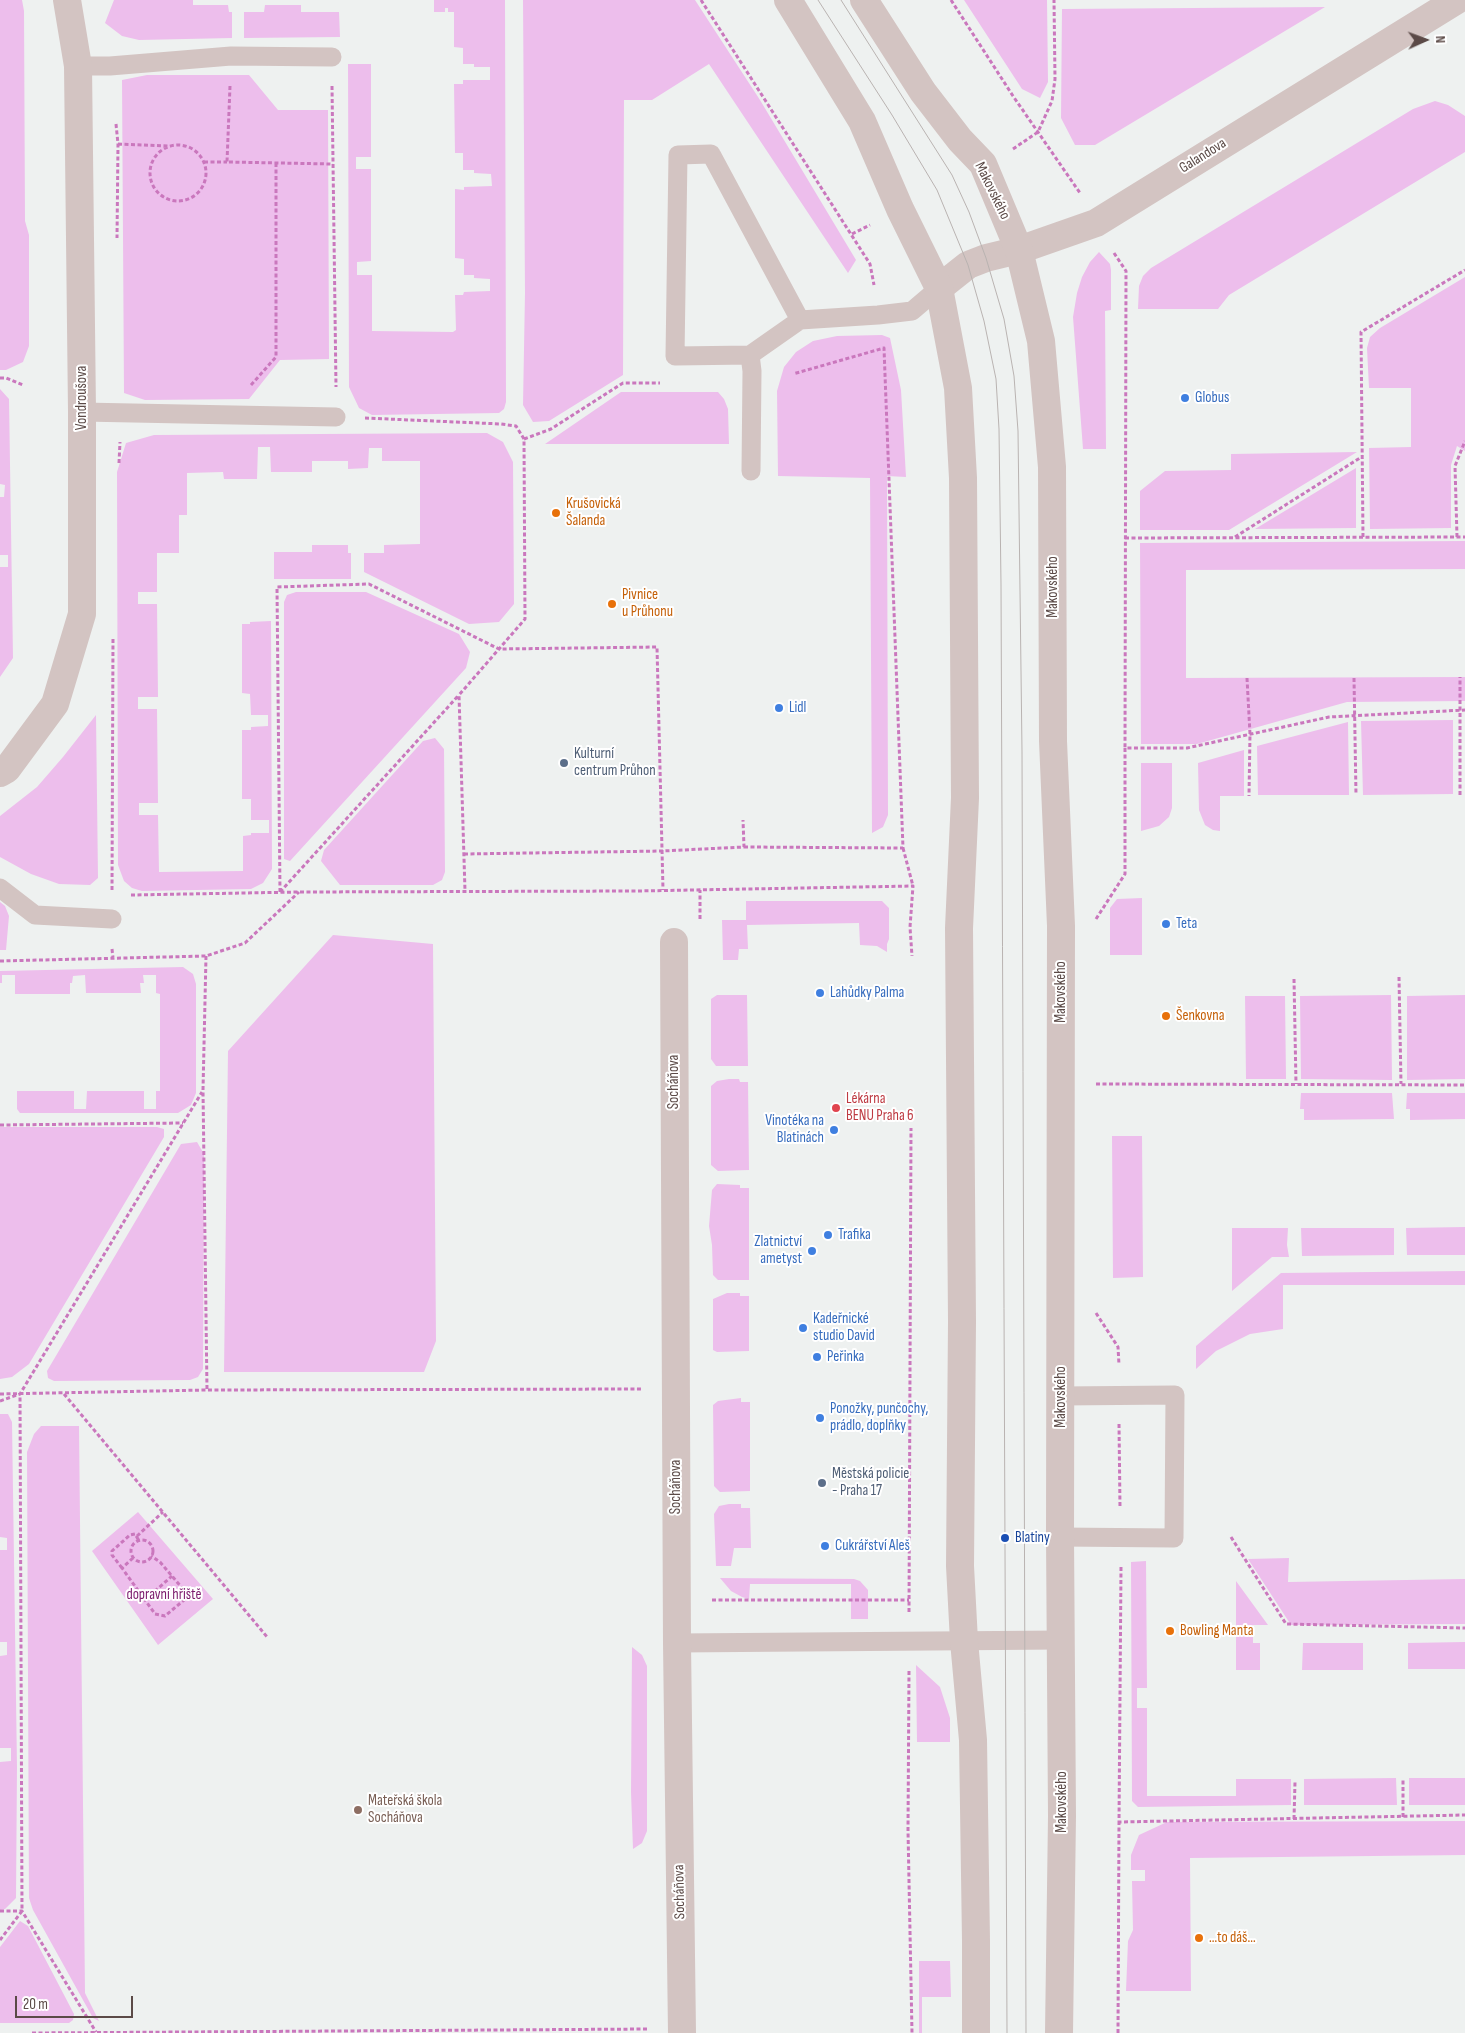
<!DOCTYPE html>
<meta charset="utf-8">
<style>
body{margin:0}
#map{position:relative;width:1465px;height:2033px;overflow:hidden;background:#eef1f0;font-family:"Sofia Sans Condensed",sans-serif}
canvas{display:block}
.north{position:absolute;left:1400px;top:15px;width:50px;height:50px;-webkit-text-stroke:4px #fff;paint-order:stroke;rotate:88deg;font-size:14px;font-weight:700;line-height:20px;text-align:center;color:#5b4a47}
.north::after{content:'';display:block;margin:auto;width:18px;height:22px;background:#5b4a47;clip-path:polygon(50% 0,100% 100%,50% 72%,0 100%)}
.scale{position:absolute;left:15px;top:1996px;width:118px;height:22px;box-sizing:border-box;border:2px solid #5b4a47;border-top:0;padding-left:6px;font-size:15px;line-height:18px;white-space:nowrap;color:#5b4a47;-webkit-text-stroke:4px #fff;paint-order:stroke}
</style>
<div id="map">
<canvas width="1465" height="2033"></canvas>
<div class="north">N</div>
<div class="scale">20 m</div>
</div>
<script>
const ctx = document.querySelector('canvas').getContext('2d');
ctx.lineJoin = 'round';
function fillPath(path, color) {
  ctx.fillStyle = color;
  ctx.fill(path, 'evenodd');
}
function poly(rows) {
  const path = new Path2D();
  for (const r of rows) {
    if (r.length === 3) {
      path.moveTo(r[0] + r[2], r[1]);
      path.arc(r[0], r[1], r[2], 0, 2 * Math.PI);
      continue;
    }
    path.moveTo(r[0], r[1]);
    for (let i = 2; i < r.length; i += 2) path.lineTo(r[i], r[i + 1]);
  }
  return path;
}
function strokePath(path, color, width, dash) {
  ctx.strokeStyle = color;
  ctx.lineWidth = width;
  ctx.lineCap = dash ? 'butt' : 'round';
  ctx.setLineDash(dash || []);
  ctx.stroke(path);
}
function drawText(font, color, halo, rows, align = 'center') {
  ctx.font = font + ' "Sofia Sans Condensed",sans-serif';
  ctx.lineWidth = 4;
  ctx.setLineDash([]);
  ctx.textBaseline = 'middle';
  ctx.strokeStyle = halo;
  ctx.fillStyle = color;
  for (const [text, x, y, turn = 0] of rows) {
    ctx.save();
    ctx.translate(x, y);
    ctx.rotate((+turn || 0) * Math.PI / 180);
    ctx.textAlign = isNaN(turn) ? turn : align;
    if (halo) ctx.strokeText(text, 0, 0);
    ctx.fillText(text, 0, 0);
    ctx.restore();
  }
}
const green = poly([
 [0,0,22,0,24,11,25,221,29,235,29,346,23,362,6,370,0,370],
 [114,0,193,0,193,5,228,5,229,12,232,12,232,38,139,40,122,36,105,23],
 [434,0,505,0,506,402,504,409,499,413,372,415,359,408,349,387,348,64,371,64,371,157,356,157,356,169,371,169,371,261,357,262,357,275,372,275,372,331,453,332,456,330,455,295,463,295,464,292,490,291,490,279,474,278,474,275,464,275,464,259,455,258,455,189,464,190,464,187,492,186,491,174,474,173,474,170,463,170,463,153,455,153,454,84,463,84,463,80,490,80,490,67,474,67,474,64,463,64,463,48,454,47,454,12,448,12,448,8,445,8,445,12,434,12],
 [523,0,695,0,760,100,856,260,848,273,709,64,652,100,624,100,623,375,549,421,533,422,523,405,525,293],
 [964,0,1047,0,1048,82,1040,98,1022,89],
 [265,5,301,5,301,12,339,12,340,37,244,38,244,12,264,12],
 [1325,7,1095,145,1075,145,1061,118,1062,9],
 [147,75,249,75,278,110,328,110,329,359,280,360,249,399,145,400,124,393,122,80],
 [1435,101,1448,105,1465,116,1465,152,1229,295,1218,309,1138,309,1139,286,1143,276,1151,268,1413,109],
 [1099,252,1110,264,1111,270,1111,310,1105,311,1106,449,1083,449,1073,317,1077,293,1082,277,1090,262],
 [1465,277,1465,451,1457,446,1451,465,1451,528,1370,529,1369,448,1411,447,1411,388,1369,388,1367,348,1370,337,1380,328],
 [882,335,890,338,901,390,906,477,887,476,888,815,883,827,872,833,870,478,778,476,777,391,784,367,796,352,813,341,837,336],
 [0,389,9,399,13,658,0,677,0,567,8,567,8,555,0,555,0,497,4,497,5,485,0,484],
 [621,392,718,392,724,399,728,409,729,444,545,444],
 [487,433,503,442,513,462,514,604,499,622,469,624,364,572,364,553,384,553,384,545,420,544,420,461,382,461,382,448,369,448,368,468,348,469,348,461,312,461,312,472,271,472,270,447,258,447,257,479,224,479,223,472,187,473,187,515,179,515,179,553,157,553,157,592,138,592,138,604,157,604,158,697,138,697,138,709,157,709,158,803,139,803,139,815,158,815,159,872,243,871,243,836,251,835,251,833,269,833,269,820,251,820,251,799,242,799,242,730,251,730,251,727,268,726,268,715,251,715,250,694,242,693,242,624,250,624,250,622,271,621,272,869,263,883,251,889,142,891,132,888,124,881,118,865,117,472,126,443,154,435],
 [1357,452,1229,530,1140,530,1140,491,1165,471,1231,470,1231,454],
 [1356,468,1356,528,1255,529],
 [1465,541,1465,569,1186,570,1186,678,1465,677,1465,701,1347,702,1197,744,1141,744,1140,543],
 [312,545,348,545,348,553,351,553,351,579,274,579,274,552,312,552],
 [296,592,366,592,459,634,470,652,466,668,290,861,284,859,284,602,287,595],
 [96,715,98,878,90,885,59,884,31,874,0,857,0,816,37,787,63,757],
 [1453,720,1453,794,1363,795,1361,721],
 [1348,722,1349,795,1258,795,1257,746],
 [435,738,444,749,445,872,442,880,433,885,340,885,321,861,324,850,423,741],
 [1244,750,1244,796,1220,796,1220,831,1213,830,1205,825,1199,810,1198,763],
 [1141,763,1172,763,1172,808,1169,817,1159,826,1141,831],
 [1142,898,1142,955,1110,955,1110,908,1117,899],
 [746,901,882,901,889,908,889,939,887,944,887,952,877,946,860,945,859,923,747,925,748,949,739,949,738,960,723,960,722,920,746,920],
 [0,902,5,906,9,916,6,950,0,950],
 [333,935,433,944,436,1341,424,1372,224,1372,228,1051],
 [183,967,193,974,196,984,196,1093,191,1105,178,1113,20,1113,17,1109,17,1091,74,1091,74,1109,86,1109,87,1091,144,1091,144,1109,156,1109,156,1091,160,1091,160,994,156,993,156,975,143,975,144,983,140,983,141,993,86,993,85,975,73,976,72,983,70,983,70,994,15,994,15,975,2,975,2,983,0,983,0,971],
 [717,995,747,995,748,1066,716,1066,711,1059,711,999],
 [1391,995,1392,1080,1301,1079,1300,996],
 [1465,995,1465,1079,1407,1080,1407,996],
 [1245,996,1285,996,1286,1079,1246,1079],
 [729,1079,739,1079,740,1082,748,1082,749,1170,718,1171,711,1165,711,1086,717,1081],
 [1301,1093,1392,1093,1394,1119,1304,1120,1304,1109,1300,1109],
 [1407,1093,1465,1093,1465,1119,1410,1120,1410,1109,1406,1109],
 [0,1127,157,1127,164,1129,164,1137,29,1364,12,1377,0,1379],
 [1112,1136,1142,1136,1143,1277,1113,1278],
 [197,1142,204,1154,203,1369,198,1377,190,1380,54,1381,48,1378,47,1371,181,1144],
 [717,1184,740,1185,740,1188,749,1188,749,1280,718,1280,713,1275,712,1245,709,1226,712,1190],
 [1465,1227,1465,1255,1407,1255,1406,1228],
 [1232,1228,1288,1228,1287,1245,1289,1257,1272,1257,1232,1291],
 [1301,1228,1394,1228,1394,1255,1302,1256],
 [1465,1271,1465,1285,1283,1285,1283,1329,1250,1334,1216,1351,1196,1369,1196,1346,1281,1273],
 [727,1293,740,1293,740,1296,749,1296,749,1351,717,1352,713,1350,713,1299],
 [741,1398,741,1402,750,1402,750,1491,720,1492,714,1486,713,1405,718,1401],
 [0,1414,8,1414,12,1422,17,1767,16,1898,5,1909,0,1910,0,1762,11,1761,11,1748,0,1748,0,1656,7,1655,7,1642,0,1642,0,1550,7,1550,7,1538,0,1537],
 [41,1426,79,1426,85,1993,99,2021,93,2018,33,1910,29,1898,27,1452,34,1434],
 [729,1504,741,1504,741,1508,750,1508,751,1548,734,1548,731,1566,716,1566,714,1514,719,1506],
 [138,1512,213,1599,158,1645,92,1551],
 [1289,1558,1288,1582,1465,1579,1465,1624,1291,1625,1248,1559],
 [1146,1561,1147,1688,1137,1688,1137,1708,1147,1708,1147,1796,1236,1796,1236,1779,1291,1779,1291,1805,1138,1807,1132,1801,1131,1562],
 [720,1578,854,1579,860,1581,868,1590,868,1619,851,1619,851,1584,750,1584,749,1599,742,1597,731,1591],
 [1236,1581,1268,1625,1253,1625,1253,1643,1260,1643,1260,1670,1236,1670],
 [1465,1642,1465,1669,1408,1669,1408,1643],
 [1303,1643,1363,1643,1363,1670,1302,1670],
 [632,1647,642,1655,647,1666,647,1831,642,1843,633,1849,631,1792],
 [916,1665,940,1687,950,1718,950,1742,917,1742],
 [1396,1778,1397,1805,1304,1805,1304,1779],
 [1409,1778,1465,1778,1465,1805,1409,1805],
 [1465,1821,1465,1855,1190,1858,1191,1991,1126,1991,1128,1941,1133,1930,1132,1881,1145,1881,1145,1870,1131,1870,1131,1855,1139,1835,1167,1822],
 [20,1921,28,1926,74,2014,73,2020,69,2023,0,2023,0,1947],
 [919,1961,950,1961,951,1997,922,1997,922,2033,919,2033]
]);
const path = poly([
 [701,0,870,264,874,285],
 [951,0,1013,96,1080,193],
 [230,86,227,162,333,164],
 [332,86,336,387],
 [116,124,118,144,117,238],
 [118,144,170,146],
 [178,173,28],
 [1013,149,1038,132,1052,101,1055,79,1054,0],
 [204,162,227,162],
 [852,234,870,225],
 [1114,253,1126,271,1125,748],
 [0,378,6,378,23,385],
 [251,385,276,357,276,163],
 [365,418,501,424,516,426,524,439,525,619,459,695,465,891],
 [524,439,551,429,623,383,660,383],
 [119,463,120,442],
 [1235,537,1363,456],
 [1363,537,1361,332,1465,270],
 [1457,537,1455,466,1465,441],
 [1125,538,1465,537],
 [1247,678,1250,734,1249,796],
 [1354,678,1356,795],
 [1460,795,1460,677],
 [744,847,903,848,884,348,793,374],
 [903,848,913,886],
 [464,854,662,851,744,847,743,820],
 [112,890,113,637],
 [280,892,277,587,369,584,499,649,657,647,663,890],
 [280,892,458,696],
 [131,895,300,892,637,891,913,886,910,927,912,956],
 [700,919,700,890],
 [1096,919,1125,874,1125,748,1187,748,1329,717,1465,710],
 [112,949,113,958],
 [206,956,203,1090,207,1390],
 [0,961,206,956,245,943,299,892],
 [1399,977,1401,1084],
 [1294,979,1296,1084],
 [1096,1084,1465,1085],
 [0,1125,183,1123],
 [1096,1313,1118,1347,1119,1365],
 [0,1394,207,1390,642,1389],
 [64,1394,268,1638],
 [0,1401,20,1394,202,1092],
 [1119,1424,1120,1508],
 [137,1536,163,1512],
 [1231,1537,1286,1624,1465,1628],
 [142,1551,11],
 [133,1558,122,1568,155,1614,165,1616,184,1600,185,1595,183,1589,160,1562,151,1556],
 [1121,1567,1119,1822,1465,1815],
 [122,1568,112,1555,112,1551,130,1535,135,1534,139,1541],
 [145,1600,172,1576],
 [712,1600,909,1600],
 [909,1612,911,1128],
 [909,1671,908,1830,912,2033],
 [1403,1817,1403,1780],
 [1294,1819,1295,1782],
 [0,1911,22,1911,96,2032],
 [0,1940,22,1911,20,1394],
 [32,2033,647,2029],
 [1118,2033,1119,1822]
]);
const service = poly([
 [78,66,110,66,231,56,332,57],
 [711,154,800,320,750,355,675,356,678,155,711,154],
 [800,320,878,315,912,311,939,288],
 [750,355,752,371,751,471],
 [82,412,336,417],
 [0,888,35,915,112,919],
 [1060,1537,1174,1538,1175,1395,1061,1396],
 [677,1643,1061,1640]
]);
const minor = poly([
 [939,288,968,265,986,258,1019,250,1096,223,1457,0],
 [0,773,7,769,55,704,82,614,82,412,78,66,67,0],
 [674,942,677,1643,682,2033]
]);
const tertiary = poly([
 [788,0,862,121,900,209,939,288,958,388,963,478,965,798,959,928,962,1322,960,1566,964,1641,973,1740,976,1941,976,2033],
 [864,0,923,92,960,140,983,164,1019,250,1041,341,1052,467,1053,741,1061,926,1060,1537,1062,1816,1059,2033]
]);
const tram = poly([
 [818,0,892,115,937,190,968,265,984,321,996,379,999,429,1001,584,1007,2033],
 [841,0,952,175,969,212,986,258,1004,319,1014,376,1018,431,1022,751,1026,2033]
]);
const markers = [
 [1185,398,5,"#3f7fe0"],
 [556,513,5,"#e8710a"],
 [612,604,5,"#e8710a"],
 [779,708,5,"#3f7fe0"],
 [564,763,5,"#5c6f8a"],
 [1166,924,5,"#3f7fe0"],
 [820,993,5,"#3f7fe0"],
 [1166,1016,5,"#e8710a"],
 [836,1108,5,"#e0444e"],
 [834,1130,5,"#3f7fe0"],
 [828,1235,5,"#3f7fe0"],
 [812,1251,5,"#3f7fe0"],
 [803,1328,5,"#3f7fe0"],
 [817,1357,5,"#3f7fe0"],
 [820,1418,5,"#3f7fe0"],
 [822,1483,5,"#5c6f8a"],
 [1005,1538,5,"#1a4fb4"],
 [825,1546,5,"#3f7fe0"],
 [1170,1631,5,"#e8710a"],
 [358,1810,5,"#8d6e63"],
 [1199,1938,5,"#e8710a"]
];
const streetNames = [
 ["Galandova",1203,156,-32],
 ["Makovského",992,191,64],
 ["Vondroušova",82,398,-90],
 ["Makovského",1053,587,-90],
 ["Makovského",1061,992,-90],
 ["Socháňova",674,1082,-90],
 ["Makovského",1061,1397,-90],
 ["Socháňova",676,1487,-90],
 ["Makovského",1062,1802,-90],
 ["Socháňova",680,1892,-91]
];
const shopNames = [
 ["Globus",1195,398],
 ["Lidl",789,708],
 ["Teta",1176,924],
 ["Lahůdky Palma",830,993],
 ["Vinotéka na",824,1121,"right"],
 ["Blatinách",824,1138,"right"],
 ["Trafika",838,1235],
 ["Zlatnictví",802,1242,"right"],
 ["ametyst",802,1259,"right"],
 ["Kadeřnické",813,1319],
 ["studio David",813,1336],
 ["Peřinka",827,1357],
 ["Ponožky, punčochy,",830,1409],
 ["prádlo, doplňky",830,1426],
 ["Cukrářství Aleš",835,1546]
];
const foodNames = [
 ["Krušovická",566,504],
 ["Šalanda",566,521],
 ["Pivnice",622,595],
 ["u Průhonu",622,612],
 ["Šenkovna",1176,1016],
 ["Bowling Manta",1180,1631],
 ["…to dáš…",1209,1938]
];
const serviceNames = [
 ["Kulturní",574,754],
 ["centrum Průhon",574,771],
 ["Městská policie",832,1474],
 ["- Praha 17",832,1491]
];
const healthNames = [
 ["Lékárna",846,1099],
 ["BENU Praha 6",846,1116]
];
const transitNames = [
 ["Blatiny",1015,1538]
];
const parkNames = [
 ["dopravní hřiště",164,1595]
];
const educationNames = [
 ["Mateřská škola",368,1801],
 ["Socháňova",368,1818]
];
fillPath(green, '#edbeec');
strokePath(path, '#ca77bd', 3, [4, 2.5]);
strokePath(service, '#d3c4c2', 19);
strokePath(minor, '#d3c4c2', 28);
strokePath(tertiary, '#d3c4c2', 28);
strokePath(tram, '#b9b3b1', 1);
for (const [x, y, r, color] of markers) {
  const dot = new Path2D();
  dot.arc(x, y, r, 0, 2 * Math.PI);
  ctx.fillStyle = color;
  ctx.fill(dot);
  strokePath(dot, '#fff', 2);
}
drawText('15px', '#5b4a47', '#fff', streetNames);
drawText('15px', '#366cbe', '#fff', shopNames, 'left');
drawText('15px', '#c56008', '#fff', foodNames, 'left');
drawText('15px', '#4e5e75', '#fff', serviceNames, 'left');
drawText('15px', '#be3a42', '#fff', healthNames, 'left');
drawText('15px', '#164399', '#fff', transitNames, 'left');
drawText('15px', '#7b1a6c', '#fff', parkNames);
drawText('15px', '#785e54', '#fff', educationNames, 'left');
</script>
